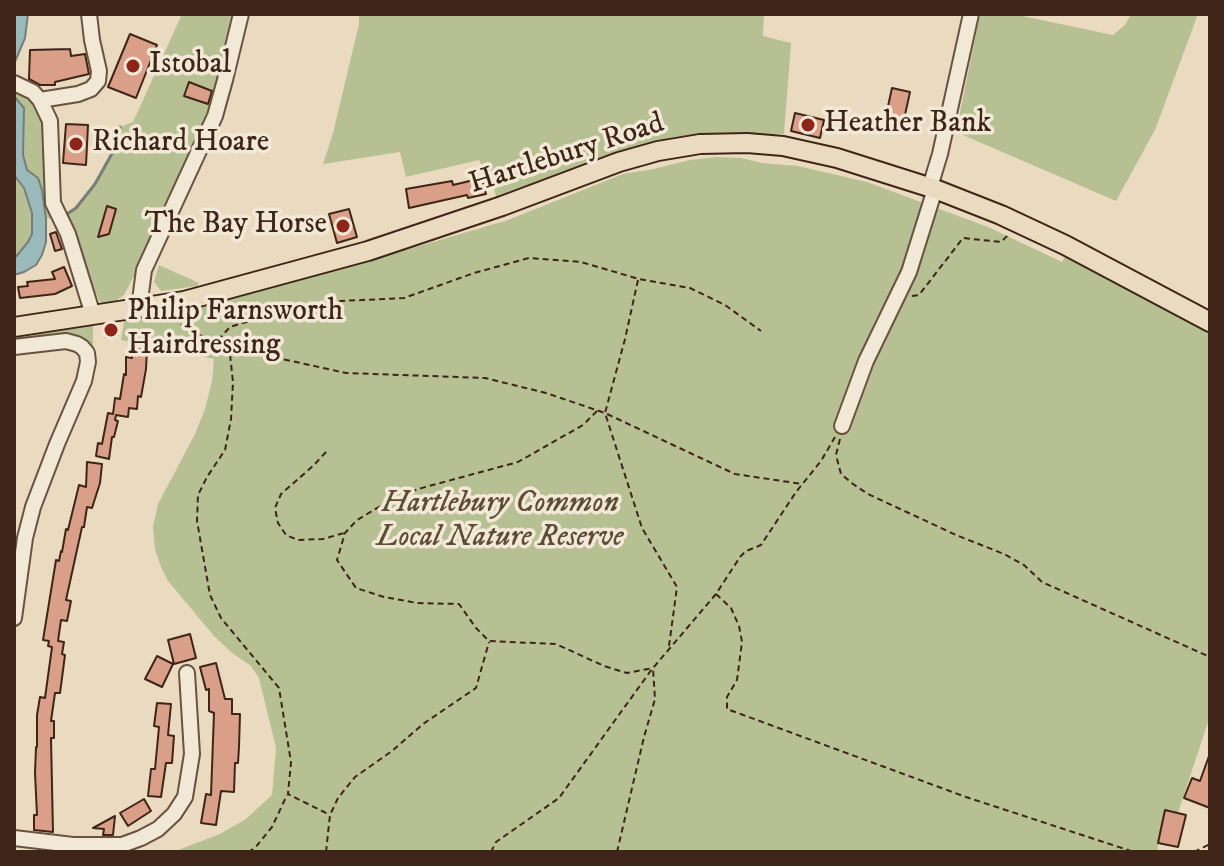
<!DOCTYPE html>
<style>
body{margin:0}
#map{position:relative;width:1224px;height:866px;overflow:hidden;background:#eadbc0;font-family:"IM FELL DW Pica",serif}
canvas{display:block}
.frame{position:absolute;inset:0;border:16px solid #3f2517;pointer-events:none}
</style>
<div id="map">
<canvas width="1224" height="866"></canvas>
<div class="frame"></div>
</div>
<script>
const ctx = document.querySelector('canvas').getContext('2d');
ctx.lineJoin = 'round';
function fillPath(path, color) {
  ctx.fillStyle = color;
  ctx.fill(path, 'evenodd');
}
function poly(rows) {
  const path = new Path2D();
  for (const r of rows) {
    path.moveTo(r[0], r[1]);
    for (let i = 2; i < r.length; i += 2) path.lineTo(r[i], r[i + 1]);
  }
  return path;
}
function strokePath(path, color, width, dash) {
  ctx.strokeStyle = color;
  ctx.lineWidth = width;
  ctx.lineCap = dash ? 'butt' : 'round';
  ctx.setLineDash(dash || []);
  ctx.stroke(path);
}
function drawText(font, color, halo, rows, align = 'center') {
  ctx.font = font + ' "IM FELL DW Pica",serif';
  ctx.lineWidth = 7;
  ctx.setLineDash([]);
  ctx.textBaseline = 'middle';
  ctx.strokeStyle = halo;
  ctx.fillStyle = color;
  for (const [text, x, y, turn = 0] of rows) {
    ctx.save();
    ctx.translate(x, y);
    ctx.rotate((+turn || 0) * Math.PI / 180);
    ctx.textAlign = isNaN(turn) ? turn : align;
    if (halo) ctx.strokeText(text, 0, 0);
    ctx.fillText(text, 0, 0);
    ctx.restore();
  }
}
const green = poly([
 [182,14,241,14,216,94,147,250,124,295,112,303,100,302,95,291,81,273,59,216,46,219,42,190,37,178,27,170,23,155,23,133,24,122,19,101,14,96,14,83,40,100,59,216,67,214,77,208,95,184,119,141,120,127,133,122],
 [359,14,764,14,763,36,791,43,784,134,684,137,617,153,497,200,494,189,479,160,406,177,400,152,323,164,333,133,359,24],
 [980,14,1013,14,1113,35,1125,25,1131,14,1198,14,1155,130,1116,201,956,132],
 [716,157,741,158,762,163,798,166,867,182,988,227,1062,262,1065,257,1210,331,1210,716,1178,813,1165,811,1158,843,1158,852,173,852,220,834,246,819,272,795,276,748,259,678,251,666,231,652,214,636,168,581,161,567,155,549,153,527,158,504,195,434,205,409,212,381,214,359,121,340,125,316,214,299,368,261,508,220,623,174,653,169,690,160],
 [14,175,24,188,32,213,32,234,28,242,14,259],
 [159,265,199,283,197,286,161,291,154,282],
 [93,323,93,351,77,339,54,335,14,342,14,335]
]);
const water = poly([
 [14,14,28,14,25,38,14,64,14,14],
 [14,96,24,108,23,155,27,170,38,178,42,190,46,219,46,242,42,255,36,265,24,272,14,275,14,259,28,242,32,234,32,213,24,188,14,175,14,96]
]);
const stream = poly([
 [67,214,76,208,95,184,119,141,120,127]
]);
const building = poly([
 [130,34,157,45,136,98,108,87,130,34],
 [70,49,71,56,85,54,89,74,55,82,55,85,40,85,29,79,30,50,70,49],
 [189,82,212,91,208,104,184,96,189,82],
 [892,88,910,92,903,124,885,120,892,88],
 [795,113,824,120,820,138,791,131,795,113],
 [66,124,88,125,86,165,63,163,66,124],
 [482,178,486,194,468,198,467,195,409,208,406,189,452,181,453,185,482,178],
 [107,206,116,209,109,234,98,237,107,206],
 [349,209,357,237,337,243,329,214,349,209],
 [56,232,62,249,55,251,50,234,56,232],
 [64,267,72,286,55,294,20,298,18,287,28,286,27,282,55,279,52,272,64,267],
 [116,324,118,335,106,337,104,326,116,324],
 [132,349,147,349,146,369,141,397,138,396,137,409,129,408,128,417,116,415,115,420,118,421,114,437,112,437,109,459,96,456,98,443,102,444,108,413,113,414,115,398,120,399,124,374,126,375,126,357,132,358,132,349],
 [87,462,102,464,100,483,92,508,87,507,84,527,82,527,66,600,71,601,67,621,61,620,58,641,64,642,62,654,65,655,60,693,55,693,51,721,54,721,54,738,51,738,53,832,34,830,34,815,37,815,35,773,36,747,37,747,37,715,40,697,45,698,52,647,48,646,49,641,43,640,56,560,59,561,61,551,62,552,66,529,68,530,79,485,86,487,87,462],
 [190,634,196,658,174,664,168,640,190,634],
 [157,656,173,664,162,687,145,679,157,656],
 [216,663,225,699,232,699,232,714,240,714,239,747,238,763,235,763,234,792,221,791,216,825,201,823,206,794,211,795,214,713,209,711,209,689,206,690,200,667,216,663],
 [157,703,171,704,168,735,174,736,172,763,166,763,161,797,148,796,151,769,155,769,159,727,154,726,157,703],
 [1209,756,1210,757,1210,808,1184,798,1192,778,1200,781,1209,756],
 [144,799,151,811,128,826,120,813,144,799],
 [1165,810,1186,815,1178,847,1158,843,1165,810],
 [115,816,113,835,103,835,104,829,93,828,115,816]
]);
const path = poly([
 [638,280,625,339,605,413,642,528,677,587,669,646],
 [912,296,919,295,963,238,1001,242,1009,234],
 [173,318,192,333,273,357,346,373,485,378,546,393,605,413,735,474,802,484],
 [218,340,230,327,276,313,341,301,404,298,474,273,529,258,581,262,639,279,690,288,725,305,761,331],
 [229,345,233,382,231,419,225,450,207,477,198,495,197,521,210,595,221,618,279,688,291,762,288,794,330,815],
 [597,411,583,425,518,462,418,489,389,501,357,520,345,533,337,560,356,588,384,597,417,603,459,604,476,628,489,641,556,644,604,666,627,673,653,668],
 [840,439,836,455,841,474,853,484,868,494,956,535,1004,554,1024,565,1042,582,1210,657],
 [326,452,313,466,281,494,275,508,278,523,286,535,298,540,323,539,344,533],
 [716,594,731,608,739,626,742,642,737,680,727,697,727,709,966,797,1134,852],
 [248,852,255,848,272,827,287,795],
 [326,852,330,815,338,798,355,777,392,751,423,724,476,688,489,642],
 [491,852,496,842,559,798,652,669],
 [617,852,644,737,655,699,653,668,716,594,740,557,746,551,761,545,796,492,821,461,835,437],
 [1194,852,1210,844]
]);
const minor = poly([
 [14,83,33,92,40,100,50,121,53,203,68,234,93,315],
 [40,100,78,94,91,89,98,81,99,71,92,40,89,14],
 [930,187,940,154,971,14],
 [139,308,144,270,215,116,225,80,241,14],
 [14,347,66,341,77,344,82,347,87,353,88,362,84,381,57,444,33,507,25,538,14,618],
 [842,426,866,361,909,272,935,189],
 [14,838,73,845,122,845,141,838,158,829,174,814,185,797,192,754,187,673]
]);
const major = poly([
 [14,327,184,301,368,251,502,206,619,162,658,151,700,144,747,143,783,146,837,158,935,189,1001,215,1065,245,1210,322]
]);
const markers = [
 [133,66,8,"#8f2418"],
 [808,125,8,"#8f2418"],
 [76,144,8,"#8f2418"],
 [343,226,8,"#8f2418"],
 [111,330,8,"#8f2418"]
];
const poiNames = [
 ["Istobal",149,66],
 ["Heather Bank",824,125],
 ["Richard Hoare",92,144],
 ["The Bay Horse",327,226,"right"],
 ["Philip Farnsworth",127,313],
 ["Hairdressing",127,347]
];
const streetNames = [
 ["Hartlebury Road",567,155,-18]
];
const parkNames = [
 ["Hartlebury Common",500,505],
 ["Local Nature Reserve",500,539]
];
fillPath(green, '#b6c092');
fillPath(water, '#9ab9bb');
strokePath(water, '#767e79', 2);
strokePath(stream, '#767e79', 3);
fillPath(building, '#da9f88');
strokePath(building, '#3f2517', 2);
strokePath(minor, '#6a5241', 18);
strokePath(major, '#3f2517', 22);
strokePath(path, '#3f2517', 2, [6, 4]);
strokePath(minor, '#f1e8d6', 14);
strokePath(major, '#eadbc0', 18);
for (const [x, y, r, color] of markers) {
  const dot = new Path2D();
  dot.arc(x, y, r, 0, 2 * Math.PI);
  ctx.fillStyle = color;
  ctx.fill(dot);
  strokePath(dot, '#f1e8d6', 3);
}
drawText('30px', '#3f2517', '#f1e8d6', poiNames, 'left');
drawText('30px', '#3f2517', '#f1e8d6', streetNames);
drawText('italic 30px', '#5d4c36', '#f1e8d6', parkNames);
</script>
